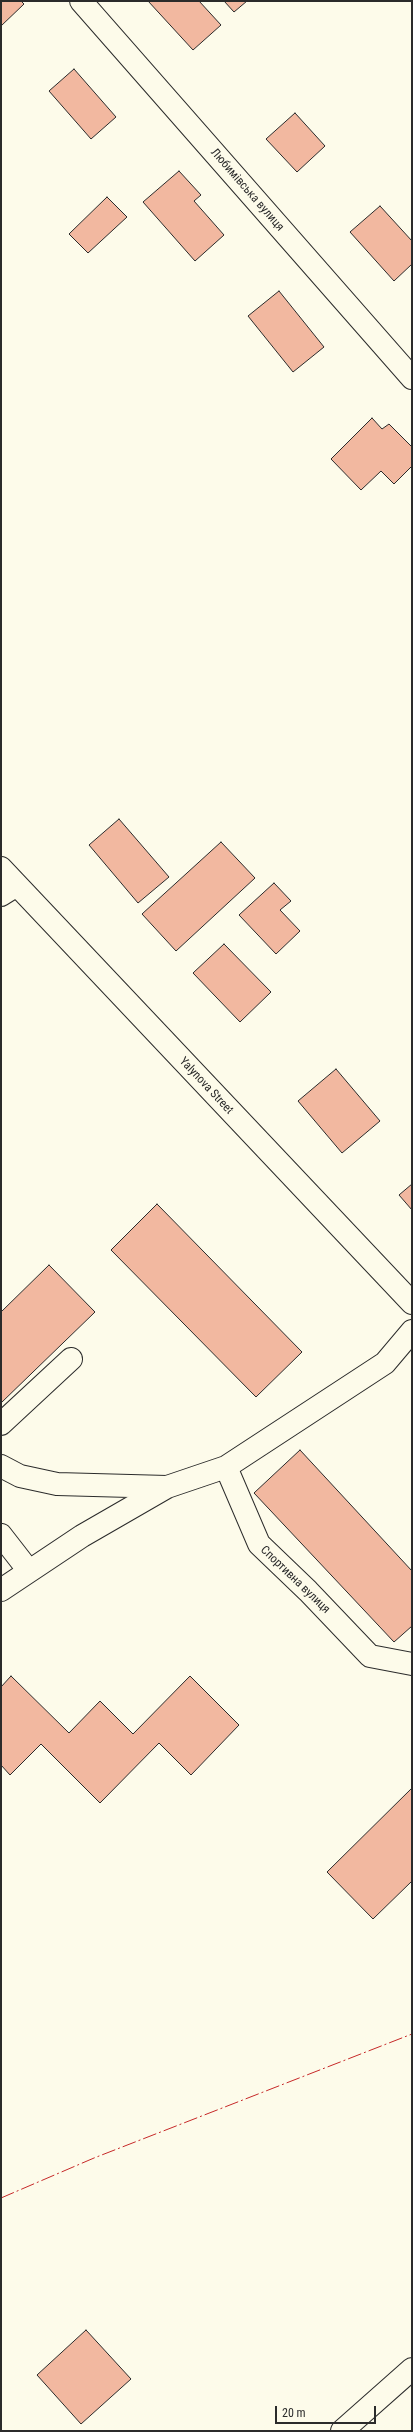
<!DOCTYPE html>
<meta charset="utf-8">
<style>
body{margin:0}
#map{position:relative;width:413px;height:2432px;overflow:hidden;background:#fdfbea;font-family:"Roboto Condensed",sans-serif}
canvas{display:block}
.frame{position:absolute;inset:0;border:2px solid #2b2b2b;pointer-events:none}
.scale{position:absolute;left:275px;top:2406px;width:101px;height:18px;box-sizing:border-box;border:2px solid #2b2b2b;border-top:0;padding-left:5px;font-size:12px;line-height:14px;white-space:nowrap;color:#2b2b2b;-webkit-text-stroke:3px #fdfbea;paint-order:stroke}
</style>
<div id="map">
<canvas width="413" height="2432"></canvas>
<div class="frame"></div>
<div class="scale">20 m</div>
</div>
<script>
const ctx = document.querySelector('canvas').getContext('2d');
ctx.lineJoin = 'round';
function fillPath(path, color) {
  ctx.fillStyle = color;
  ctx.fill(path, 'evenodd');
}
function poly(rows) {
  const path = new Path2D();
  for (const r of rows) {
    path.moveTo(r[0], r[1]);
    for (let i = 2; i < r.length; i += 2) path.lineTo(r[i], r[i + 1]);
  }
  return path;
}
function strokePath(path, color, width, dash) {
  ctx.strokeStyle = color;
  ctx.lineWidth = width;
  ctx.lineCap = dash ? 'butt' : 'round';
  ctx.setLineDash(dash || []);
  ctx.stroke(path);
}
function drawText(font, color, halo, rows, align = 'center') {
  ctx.font = font + ' "Roboto Condensed",sans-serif';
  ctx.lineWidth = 3;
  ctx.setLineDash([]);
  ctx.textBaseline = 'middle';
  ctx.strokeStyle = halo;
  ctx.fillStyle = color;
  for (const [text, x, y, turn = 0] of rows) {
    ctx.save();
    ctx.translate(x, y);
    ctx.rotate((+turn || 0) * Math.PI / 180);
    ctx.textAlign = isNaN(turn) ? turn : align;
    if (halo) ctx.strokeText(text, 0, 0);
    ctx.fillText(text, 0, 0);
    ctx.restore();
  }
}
const building = poly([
 [1,1,21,1,24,4,1,26,1,1],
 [148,1,199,1,221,25,193,50,148,1],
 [224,1,247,1,234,12,224,1],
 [74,69,116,117,91,139,49,91,74,69],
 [295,113,325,146,297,172,266,139,295,113],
 [179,171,201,195,194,201,224,235,195,261,143,202,179,171],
 [107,197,127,217,88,253,69,234,107,197],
 [380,206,412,241,412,264,394,281,350,232,380,206],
 [279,291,324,347,293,372,248,316,279,291],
 [372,418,382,429,389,424,412,447,412,466,394,484,381,471,361,490,331,459,372,418],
 [119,819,169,877,138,903,89,845,119,819],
 [221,842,255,878,176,951,142,914,221,842],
 [274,883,291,901,280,910,300,931,276,954,239,915,274,883],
 [224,944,271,992,240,1022,193,973,224,944],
 [336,1069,380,1121,342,1153,298,1101,336,1069],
 [412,1184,412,1210,399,1195,412,1184],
 [157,1204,302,1352,256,1397,111,1250,157,1204],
 [49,1265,95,1312,1,1403,1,1312,49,1265],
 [300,1450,412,1571,412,1626,394,1642,254,1493,300,1450],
 [11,1676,69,1733,100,1701,133,1734,190,1676,239,1725,191,1775,159,1743,100,1803,41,1744,10,1775,1,1765,1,1687,11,1676],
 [412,1788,412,1881,373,1919,327,1872,412,1788],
 [86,2330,131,2379,81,2424,37,2375,86,2330]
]);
const minor = poly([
 [81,1,412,378],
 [1,868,412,1303],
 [1,895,17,885],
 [1,1424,71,1359],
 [1,1466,20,1476,57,1484,167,1487,226,1467,259,1544,308,1591,370,1656,412,1664],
 [226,1467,385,1363,412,1331],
 [1,1535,29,1571],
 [1,1590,82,1536,167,1487],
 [342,2431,412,2369]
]);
const power = poly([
 [1,2198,94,2158,412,2034]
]);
const streetNames = [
 ["Любимівська вулиця",247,190,49],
 ["Yalynova Street",206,1086,47],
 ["Спортивна вулиця",295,1580,44]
];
fillPath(building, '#f2b8a0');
strokePath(building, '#2b2b2b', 1);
strokePath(minor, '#2b2b2b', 24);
strokePath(minor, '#fdfbea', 22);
strokePath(power, '#c62828', 1, [14, 3, 2, 3]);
drawText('12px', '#2b2b2b', '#fdfbea', streetNames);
</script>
